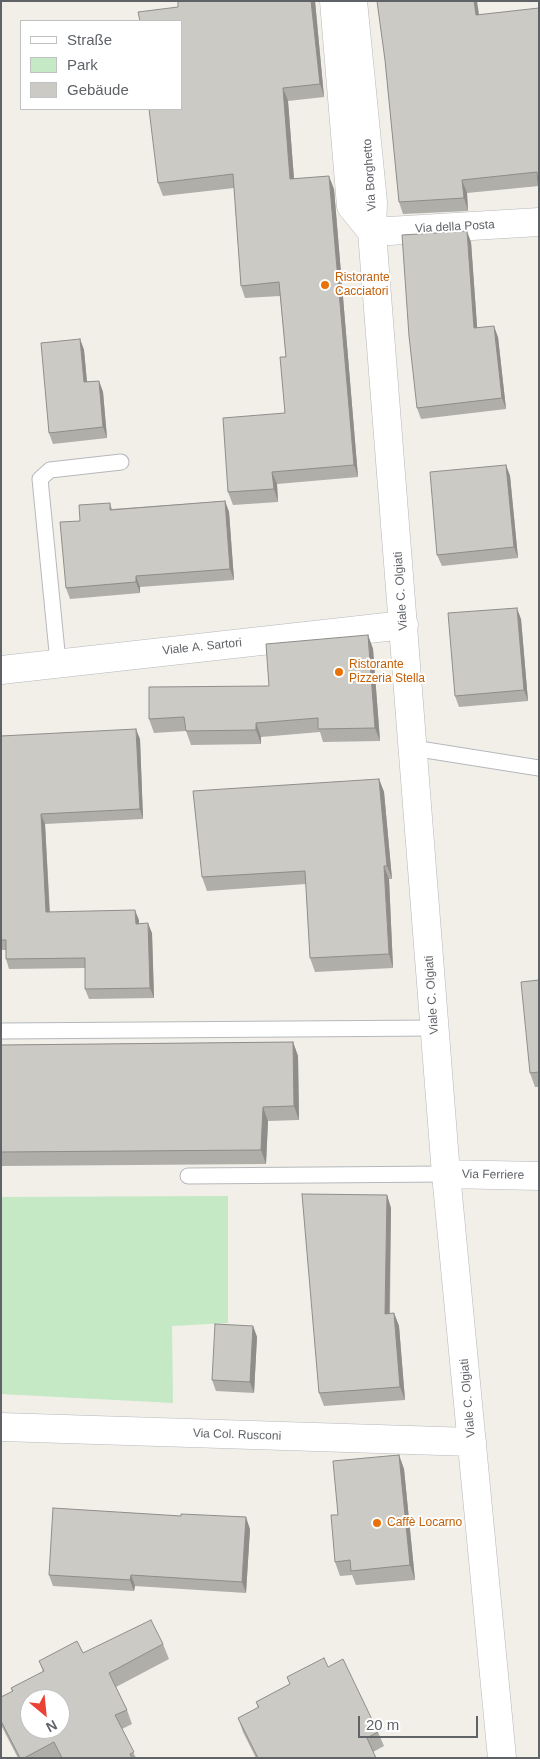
<!DOCTYPE html>
<meta charset="utf-8">
<style>
body{margin:0}
#map{position:relative;width:540px;height:1759px;overflow:hidden;background:#f1efe8;font-family:Arial,sans-serif}
canvas{display:block}
.frame{position:absolute;inset:0;border:2px solid #5f6368;pointer-events:none}
.legend{position:absolute;left:20px;top:20px;width:162px;height:90px;box-sizing:border-box;background:#fff;border:1px solid #bfc1c3;margin:0;padding:6px 9px;list-style:none;font-size:15px;color:#5f6368}
.legend li{display:flex;align-items:center;gap:10px;height:25px}
.legend b{width:25px;border:1px solid #bfc1c3}
.north{position:absolute;left:20px;top:1689px;width:50px;height:50px;box-sizing:border-box;background:#fff;border:1px solid #bfc1c3;border-radius:50%;rotate:152deg;font-size:14px;font-weight:700;line-height:20px;text-align:center;color:#5f6368}
.north::after{content:'';display:block;margin:auto;width:18px;height:22px;background:#ea4335;clip-path:polygon(50% 0,100% 100%,50% 72%,0 100%)}
.scale{position:absolute;left:358px;top:1716px;width:120px;height:22px;box-sizing:border-box;border:2px solid #5f6368;border-top:0;padding-left:6px;font-size:15px;line-height:18px;white-space:nowrap;color:#5f6368;-webkit-text-stroke:4px #fff;paint-order:stroke}
</style>
<div id="map">
<canvas width="540" height="1759"></canvas>
<div class="frame"></div>
<ul class="legend">
<li><b style="height:6px;background:#fff"></b>Straße</li>
<li><b style="height:14px;background:#c5e8c5"></b>Park</li>
<li><b style="height:14px;background:#cccac5"></b>Gebäude</li>
</ul>
<div class="north">N</div>
<div class="scale">20 m</div>
</div>
<script>
const ctx = document.querySelector('canvas').getContext('2d');
ctx.lineJoin = 'round';
function fillPath(path, color) {
  ctx.fillStyle = color;
  ctx.fill(path, 'evenodd');
}
function poly(rows) {
  const path = new Path2D();
  for (const r of rows) {
    path.moveTo(r[0], r[1]);
    for (let i = 2; i < r.length; i += 2) path.lineTo(r[i], r[i + 1]);
  }
  return path;
}
function strokePath(path, color, width, dash) {
  ctx.strokeStyle = color;
  ctx.lineWidth = width;
  ctx.lineCap = dash ? 'butt' : 'round';
  ctx.setLineDash(dash || []);
  ctx.stroke(path);
}
function drawText(font, color, halo, rows, align = 'center') {
  ctx.font = font + ' Arial,sans-serif';
  ctx.lineWidth = 4;
  ctx.setLineDash([]);
  ctx.textBaseline = 'middle';
  ctx.strokeStyle = halo;
  ctx.fillStyle = color;
  for (const [text, x, y, turn = 0] of rows) {
    ctx.save();
    ctx.translate(x, y);
    ctx.rotate((+turn || 0) * Math.PI / 180);
    ctx.textAlign = isNaN(turn) ? turn : align;
    if (halo) ctx.strokeText(text, 0, 0);
    ctx.fillText(text, 0, 0);
    ctx.restore();
  }
}
const green = poly([
 [228,1196,228,1323,172,1326,173,1403,1,1394,1,1197]
]);
const service = poly([
 [58,662,40,479,50,470,121,462],
 [413,748,539,768],
 [1,1031,435,1028],
 [188,1176,446,1174]
]);
const minor = poly([
 [334,1,351,206,372,232],
 [353,1,373,202,372,232,446,1174,502,1758],
 [372,232,539,222],
 [1,670,404,625],
 [446,1174,539,1176],
 [1,1427,472,1442]
]);
const wall = poly([
 [315,1,324,97,288,101,294,179,334,189,358,477,277,484,278,502,233,505,228,492,285,413,286,357,280,296,245,298,241,286,234,188,163,196,158,183,178,7],
 [539,8,539,186,467,193,468,211,403,214,399,202,385,60,479,15],
 [471,242,477,328,498,337,506,409,421,419,417,408],
 [80,339,84,350,87,382,99,381,103,392,107,438,53,444,49,433],
 [506,465,510,476,518,558,442,566,437,555],
 [225,501,229,512,234,580,140,587,140,593,70,599,66,588,80,521,110,503,112,509],
 [521,619,528,701,459,707,455,696],
 [368,635,373,649,380,741,323,742,320,732,261,737,261,744,191,745,186,731,154,733,149,719,269,686],
 [1,736,140,739,143,819,45,824,50,912,139,920,139,924,152,933,154,998,89,999,85,989,85,968,9,969,6,959,6,950,1,950],
 [379,779,384,792,392,879,389,879,393,968,315,972,310,958,306,884,207,891,202,877],
 [539,980,539,1087,535,1087,530,1073],
 [293,1042,298,1056,299,1120,268,1121,266,1164,1,1166,1,1045],
 [387,1195,391,1208,390,1314,394,1313,399,1326,405,1400,324,1406,319,1393],
 [253,1326,257,1337,254,1393,216,1391,212,1380],
 [399,1455,404,1469,415,1580,356,1585,352,1575,340,1576,335,1562,338,1515],
 [250,1529,246,1593,135,1586,134,1591,53,1586,49,1575],
 [163,1644,169,1659,116,1687,127,1710,132,1724,122,1729,136,1758,60,1758,59,1757,57,1758,18,1758,1,1725,1,1697,12,1692,11,1688,43,1672,39,1661,83,1653],
 [328,1667,378,1732,384,1746,373,1752,376,1758,256,1758,243,1732,238,1718,258,1708,256,1702,290,1684,287,1677]
]);
const shadedWall = poly([
 [311,1,315,1,324,97,320,84],
 [474,1,477,1,481,28,476,15],
 [283,88,288,101,295,192,290,179],
 [329,176,334,189,358,477,354,465],
 [462,180,467,193,468,211,464,198],
 [467,231,471,242,478,339,474,328],
 [494,326,498,337,506,409,502,398],
 [80,339,84,350,88,393,84,382],
 [99,381,103,392,107,438,103,427],
 [506,465,510,476,518,558,514,547],
 [272,472,277,484,278,502,274,489],
 [225,501,229,512,234,580,230,569],
 [136,576,140,587,140,593,136,582],
 [517,608,521,619,528,701,524,690],
 [368,635,373,649,380,741,375,728],
 [256,723,261,737,261,744,256,730],
 [136,729,140,739,143,819,140,809],
 [379,779,384,792,392,879,387,866],
 [41,814,45,824,50,922,46,912],
 [384,866,389,879,393,968,389,954],
 [135,910,139,920,139,934,136,924],
 [148,923,152,933,154,998,150,988],
 [293,1042,298,1056,299,1120,294,1106],
 [263,1107,268,1121,266,1164,261,1150],
 [387,1195,391,1208,389,1327,385,1314],
 [394,1313,399,1326,405,1400,400,1387],
 [253,1326,257,1337,254,1393,250,1382],
 [399,1455,404,1469,415,1580,410,1565],
 [246,1517,250,1529,246,1593,242,1582],
 [131,1575,135,1586,134,1591,130,1580]
]);
const building = poly([
 [178,1,311,1,320,84,283,88,290,179,329,176,354,465,272,472,274,489,228,492,223,418,285,413,280,357,286,357,279,282,241,286,233,174,158,183,149,109,181,109,181,21,140,21,138,12,178,7,178,1],
 [377,1,474,1,476,15,539,8,539,182,538,183,537,172,462,180,464,198,399,202,385,60,377,1],
 [467,231,474,328,494,326,502,398,417,408,409,336,402,235,467,231],
 [80,339,84,382,99,381,103,427,49,433,41,343,80,339],
 [506,465,514,547,437,555,430,472,506,465],
 [225,501,230,569,136,576,136,582,66,588,60,522,80,521,79,505,110,503,110,510,225,501],
 [517,608,524,690,455,696,448,613,517,608],
 [368,635,375,728,318,729,318,718,256,723,256,730,186,731,184,717,149,719,149,687,269,686,266,644,368,635],
 [136,729,140,809,41,814,46,912,135,910,136,924,148,923,150,988,85,989,85,958,6,959,6,940,1,940,1,736,136,729],
 [379,779,387,866,384,866,389,954,310,958,305,871,202,877,193,791,379,779],
 [539,980,539,1072,530,1073,521,982,539,980],
 [293,1042,294,1106,263,1107,261,1150,1,1152,1,1045,293,1042],
 [302,1194,387,1195,385,1314,394,1313,400,1387,319,1393,302,1194],
 [215,1324,253,1326,250,1382,212,1380,215,1324],
 [399,1455,410,1565,351,1571,350,1560,335,1562,331,1515,338,1515,333,1461,399,1455],
 [53,1508,181,1516,181,1514,246,1517,242,1582,131,1575,130,1580,49,1575,53,1508],
 [151,1620,163,1644,109,1673,127,1710,115,1715,134,1752,130,1754,132,1758,62,1758,54,1742,24,1758,20,1758,1,1721,1,1697,13,1691,11,1688,44,1671,39,1661,77,1641,83,1653,151,1620],
 [30,1699,60,1699,60,1729,30,1729,30,1699],
 [324,1658,328,1667,343,1659,378,1732,367,1738,376,1758,258,1758,238,1718,259,1707,256,1702,290,1684,287,1677,324,1658]
]);
const markers = [
 [325,285,5,"#e8710a"],
 [339,672,5,"#e8710a"],
 [377,1523,5,"#e8710a"]
];
const streetNames = [
 ["Via Borghetto",370,175,-94],
 ["Via della Posta",455,227,-3],
 ["Viale C. Olgiati",401,591,-94],
 ["Viale A. Sartori",202,647,-6],
 ["Viale C. Olgiati",432,995,-94],
 ["Via Ferriere",493,1175,1],
 ["Viale C. Olgiati",468,1398,-95],
 ["Via Col. Rusconi",237,1435,2]
];
const foodNames = [
 ["Ristorante",335,278],
 ["Cacciatori",335,292],
 ["Ristorante",349,665],
 ["Pizzeria Stella",349,679],
 ["Caffè Locarno",387,1523]
];
fillPath(green, '#c5e8c5');
strokePath(service, '#b5b8bc', 17);
strokePath(minor, '#b5b8bc', 29);
strokePath(service, '#fff', 15);
strokePath(minor, '#fff', 28);
fillPath(wall, '#afaea9');
fillPath(shadedWall, '#8f8d8a');
fillPath(building, '#cccac5');
strokePath(building, '#8f8d8a', 1);
for (const [x, y, r, color] of markers) {
  const dot = new Path2D();
  dot.arc(x, y, r, 0, 2 * Math.PI);
  ctx.fillStyle = color;
  ctx.fill(dot);
  strokePath(dot, '#fff', 2);
}
drawText('12px', '#5f6368', '#fff', streetNames);
drawText('12px', '#c56008', '#fff', foodNames, 'left');
</script>
